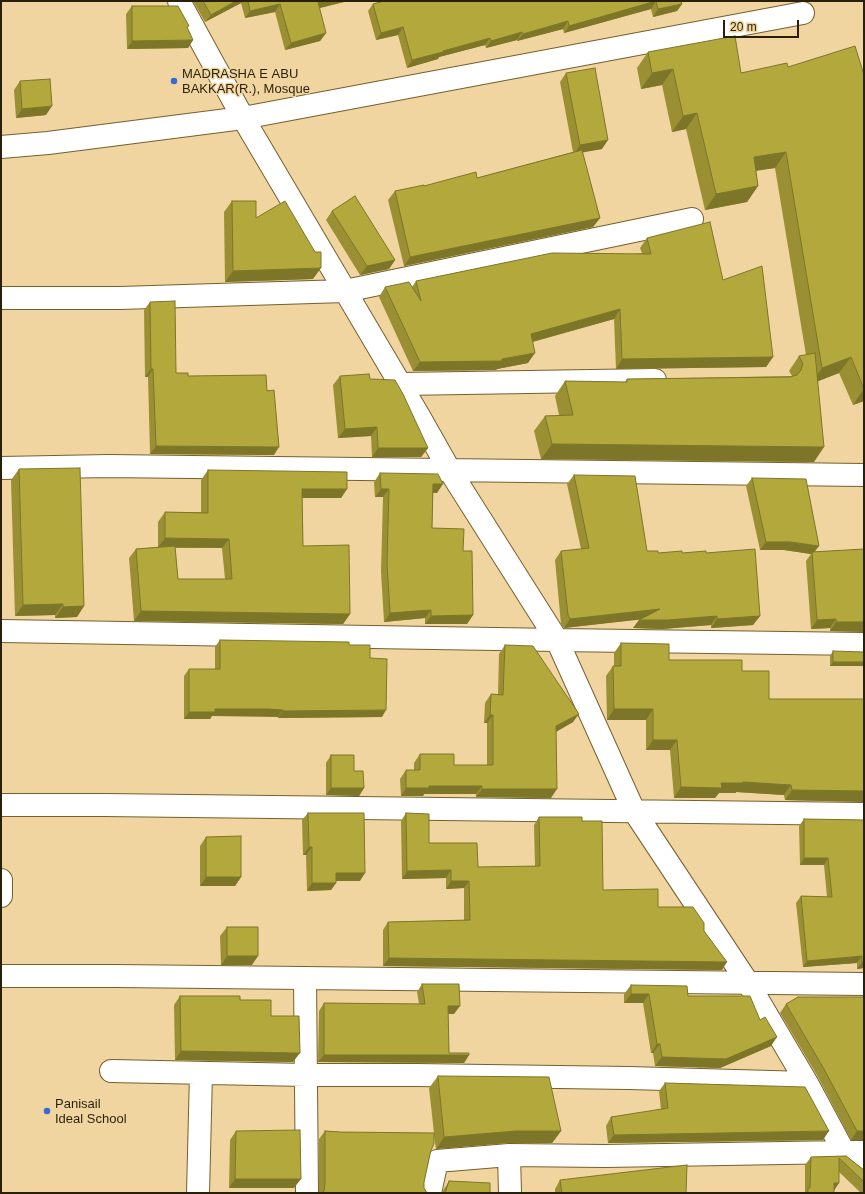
<!DOCTYPE html>
<style>
body{margin:0}
#map{position:relative;width:865px;height:1194px;overflow:hidden;background:#f1d5a0;font-family:Helvetica,sans-serif}
canvas{display:block}
.frame{position:absolute;inset:0;border:2px solid #291f0a;pointer-events:none}
.scale{position:absolute;left:723px;top:20px;width:76px;height:18px;box-sizing:border-box;border:2px solid #291f0a;border-top:0;padding-left:5px;font-size:12px;line-height:14px;white-space:nowrap;color:#291f0a;-webkit-text-stroke:3px #f1d5a0;paint-order:stroke}
</style>
<div id="map">
<canvas width="865" height="1194"></canvas>
<div class="frame"></div>
<div class="scale">20 m</div>
</div>
<script>
const ctx = document.querySelector('canvas').getContext('2d');
ctx.lineJoin = 'round';
function poly(rows) {
  const path = new Path2D();
  for (const r of rows) {
    path.moveTo(r[0], r[1]);
    for (let i = 2; i < r.length; i += 2) path.lineTo(r[i], r[i + 1]);
  }
  return path;
}
function strokePath(path, color, width, dash) {
  ctx.strokeStyle = color;
  ctx.lineWidth = width;
  ctx.lineCap = dash ? 'butt' : 'round';
  ctx.setLineDash(dash || []);
  ctx.stroke(path);
}
function fillPath(path, color) {
  ctx.fillStyle = color;
  ctx.fill(path, 'evenodd');
}
function drawText(font, color, halo, rows, align = 'center') {
  ctx.font = font + ' Helvetica,sans-serif';
  ctx.lineWidth = 3;
  ctx.setLineDash([]);
  ctx.textBaseline = 'middle';
  ctx.strokeStyle = halo;
  ctx.fillStyle = color;
  for (const [text, x, y, turn = 0] of rows) {
    ctx.save();
    ctx.translate(x, y);
    ctx.rotate((+turn || 0) * Math.PI / 180);
    ctx.textAlign = isNaN(turn) ? turn : align;
    if (halo) ctx.strokeText(text, 0, 0);
    ctx.fillText(text, 0, 0);
    ctx.restore();
  }
}
const minor = poly([
 [179,1,243,118,419,416,450,471,557,640,634,811,748,983,807,1083,844,1152,864,1152],
 [1,147,48,143,243,118,803,13],
 [1,298,120,298,345,291,692,219],
 [401,384,655,380],
 [1,468,108,466,864,475],
 [1,631,557,640,864,644],
 [1,805,104,805,864,814],
 [1,880,1,896],
 [1,976,116,976,864,984],
 [305,978,307,1193],
 [111,1071,306,1075,415,1075,629,1078,807,1083],
 [198,1193,201,1073],
 [430,1193,437,1161,509,1155],
 [510,1193,509,1155,605,1156,844,1152,864,1168]
]);
const wall = poly([
 [193,1,348,1,319,8,326,33,320,41,285,50,275,12,245,18,241,3,205,22],
 [681,1,682,4,677,11,653,17,651,9,564,33,563,29,517,41,517,40,486,48,485,45,439,57,438,59,407,68,398,35,376,40,368,11,373,4],
 [132,6,187,28,193,40,188,48,127,49,126,14],
 [648,52,741,73,788,67,864,75,864,401,853,405,839,373,818,381,814,462,541,459,534,431,545,416,559,415,555,396,565,381,625,382,627,379,792,376,789,371,799,356,806,355,775,168,756,171,758,186,747,202,705,210,686,129,672,132,662,85,641,89,637,68],
 [566,73,602,149,582,152,600,218,593,227,404,266,388,200,395,191,477,178,573,152,560,82],
 [20,81,46,115,16,118,14,90],
 [232,201,256,218,313,279,225,282,224,212],
 [332,211,395,260,389,269,360,275,326,220],
 [647,238,723,280,773,357,766,367,616,369,614,319,533,342,528,363,497,369,496,370,413,371,379,297,385,287,412,287,416,281,642,253,640,248],
 [150,302,176,373,188,376,274,455,150,454,148,377,145,377,144,310],
 [340,376,370,379,428,448,421,457,372,457,371,436,338,438,333,385],
 [19,469,84,606,77,617,55,618,55,615,15,616,11,480],
 [208,470,347,489,341,498,302,498,303,546,350,614,343,624,134,621,129,558,136,549,158,547,158,522,165,512,201,512,201,480],
 [175,548,222,548,225,579,178,579],
 [380,473,437,493,433,493,432,528,463,551,473,615,467,624,425,624,425,618,384,622,381,572,383,497,375,497,374,482],
 [574,475,647,551,658,553,706,553,760,616,753,625,711,628,711,625,662,629,633,628,640,619,564,628,561,624,555,560,561,551,581,549,567,484],
 [752,478,815,552,864,549,864,632,830,631,830,628,811,629,806,561,811,554,784,550,760,550,746,486],
 [220,640,349,645,370,658,382,717,278,718,278,717,264,716,212,716,210,719,184,719,184,676,189,669,215,669,215,647],
 [621,643,669,660,742,671,769,699,864,699,864,802,785,800,784,795,736,792,736,793,719,793,715,798,674,798,670,750,646,750,646,720,607,720,606,676,613,666,614,666,614,653],
 [505,645,573,722,556,732,551,798,476,797,476,794,424,794,423,796,401,796,400,779,406,770,414,770,414,763,420,754,454,765,487,765,487,723,484,723,485,703,491,694,498,694,499,654],
 [833,651,864,666,830,666,830,656],
 [331,755,364,788,359,796,326,795,326,763],
 [308,813,360,881,336,881,336,883,331,890,307,891,306,855,303,855,302,820],
 [406,813,429,843,478,867,535,866,534,825,539,817,582,821,603,890,658,907,704,931,722,970,383,966,383,930,388,922,464,920,464,888,446,889,446,878,402,879,401,821],
 [804,819,864,820,864,968,857,969,857,963,803,967,796,903,801,896,827,897,824,865,800,865,799,826],
 [206,837,241,877,235,886,200,886,200,846],
 [227,927,252,965,221,965,220,936],
 [422,984,454,1014,448,1014,449,1053,469,1055,464,1063,318,1062,319,1011,324,1003,419,1004,417,992],
 [631,985,688,996,771,1046,720,1068,655,1066,653,1053,651,1053,643,1003,624,1003,624,994],
 [180,996,240,1000,271,1016,293,1062,175,1060,174,1005],
 [864,997,864,1140,851,1140,818,1077,780,1013,786,1004],
 [438,1076,561,1131,552,1143,508,1143,436,1149,434,1135,424,1182,424,1188,427,1193,319,1193,319,1139,325,1131,340,1132,434,1133,429,1088],
 [665,1083,823,1140,608,1143,606,1126,611,1117,661,1110,659,1091],
 [236,1131,294,1188,229,1188,230,1140],
 [846,1156,864,1170,864,1193,861,1193,839,1172,834,1190,834,1193,805,1193,805,1165,811,1157],
 [560,1180,686,1193,555,1193,555,1189],
 [449,1181,490,1193,442,1193,444,1189]
]);
const shadedWall = poly([
 [236,1,243,1,241,3,205,22,211,15],
 [323,1,348,1,312,10,318,2],
 [656,1,651,9,564,33,569,26],
 [280,4,275,12,245,18,250,11],
 [682,4,677,11,653,17,658,9],
 [568,21,563,29,517,41,523,34],
 [403,27,398,35,376,40,381,33],
 [522,32,517,40,486,48,491,41],
 [326,33,320,41,285,50,291,43],
 [490,38,485,45,439,57,438,59,407,68,412,60,443,51],
 [193,40,188,48,127,49,132,41],
 [673,69,662,85,641,89,652,73],
 [52,106,46,115,16,118,22,109],
 [697,113,686,129,672,132,683,116],
 [608,140,602,149,574,154,580,145],
 [786,152,775,168,743,172,754,157],
 [758,186,747,202,705,210,716,194],
 [600,218,593,227,404,266,410,257],
 [395,260,389,269,360,275,367,266],
 [321,268,313,279,225,282,233,271],
 [620,309,614,319,524,344,531,334],
 [535,353,528,363,497,369,496,370,413,371,420,362,502,359],
 [773,357,766,367,616,369,622,359],
 [851,357,839,373,811,384,822,368],
 [151,369,153,369,148,377,145,377],
 [864,389,864,401,853,405],
 [377,427,371,436,338,438,345,429],
 [552,444,824,447,814,462,541,459],
 [156,446,279,447,274,455,150,454],
 [378,448,428,448,421,457,372,457],
 [433,484,443,484,437,493,427,493],
 [302,489,347,489,341,498,295,498],
 [381,489,389,489,383,497,375,497],
 [165,538,229,539,222,548,158,547],
 [766,542,790,542,819,546,813,554,812,552,811,554,784,550,760,550],
 [63,604,55,615,15,616,23,605],
 [84,606,77,617,55,618,63,607],
 [660,609,654,618,564,628,570,619],
 [431,610,425,618,384,622,390,613],
 [141,611,350,614,343,624,134,621],
 [473,615,467,624,425,624,431,616],
 [717,616,711,625,662,629,633,628,639,620],
 [760,616,753,625,711,628,717,619],
 [836,619,830,628,811,629,817,620],
 [836,622,864,622,864,632,830,631],
 [833,662,864,662,864,666,830,666],
 [215,709,269,709,283,710,278,717,212,716,210,719,184,719,189,712],
 [614,709,653,709,646,720,607,720],
 [386,710,382,717,278,718,283,711],
 [579,714,573,722,550,735,556,726],
 [490,715,493,715,487,723,484,723],
 [653,740,677,740,670,750,646,750],
 [743,782,791,785,784,795,736,792,736,793,719,793,715,798,674,798,681,787,721,783],
 [429,786,482,786,476,794,424,794,423,796,401,796,406,788],
 [331,788,364,788,359,796,326,795],
 [482,789,557,789,551,798,476,797],
 [792,790,864,791,864,802,785,800],
 [309,847,312,847,306,855,303,855],
 [804,858,828,858,824,865,800,865],
 [451,870,446,878,402,879,407,871],
 [336,873,365,873,360,881,331,881],
 [206,877,241,877,235,886,200,886],
 [451,881,469,881,464,888,446,889],
 [312,883,336,883,331,890,307,891],
 [227,956,258,956,252,965,221,965],
 [862,956,857,963,803,967,807,961],
 [389,958,727,962,722,970,383,966],
 [862,962,864,962,864,968,857,969],
 [631,994,649,994,643,1003,624,1003],
 [448,1006,460,1006,454,1014,443,1014],
 [777,1037,771,1046,720,1068,655,1066,662,1057],
 [657,1044,660,1044,653,1053,651,1053],
 [181,1051,300,1053,293,1062,175,1060],
 [324,1055,469,1055,464,1063,318,1062],
 [516,1131,561,1131,552,1143,508,1143,436,1149,444,1137],
 [829,1131,823,1140,608,1143,614,1135],
 [857,1131,864,1131,864,1140,851,1140],
 [235,1179,301,1179,294,1188,229,1188],
 [834,1183,839,1183,833,1192]
]);
const building = poly([
 [203,1,236,1,211,15,203,1],
 [248,1,323,1,318,2,326,33,291,43,280,4,250,11,248,1],
 [384,1,681,1,682,4,658,9,656,1,569,26,568,21,523,34,522,32,491,41,490,38,443,51,443,52,412,60,403,27,381,33,373,4,384,1],
 [132,6,178,6,189,26,187,27,193,40,132,41,132,6],
 [735,36,741,73,787,63,788,67,855,46,864,75,864,389,851,357,822,368,786,152,754,157,758,186,716,194,697,113,683,116,673,69,652,73,648,52,735,36],
 [595,68,608,140,580,145,566,73,595,68],
 [50,79,52,106,22,109,20,81,50,79],
 [582,150,600,218,410,257,395,191,424,185,424,186,476,172,477,178,582,150],
 [355,196,395,260,367,266,332,211,355,196],
 [232,201,256,201,256,218,285,201,315,252,321,252,321,268,233,271,232,201],
 [710,222,723,280,762,266,773,357,622,359,620,309,531,334,535,353,502,359,502,361,420,362,385,287,409,282,421,301,416,281,552,253,651,254,647,238,710,222],
 [175,301,176,373,188,373,188,376,266,375,267,391,274,390,279,447,156,446,153,369,151,369,150,302,175,301],
 [815,353,824,447,552,444,545,416,573,415,565,381,627,382,627,379,790,377,797,375,801,370,803,364,799,356,815,353],
 [369,374,370,379,395,380,403,394,428,448,378,448,377,427,345,429,340,376,369,374],
 [80,468,84,606,63,607,63,604,23,605,19,469,80,468],
 [208,470,347,472,347,489,302,489,303,546,349,545,350,614,141,611,136,549,175,546,178,579,232,579,229,539,165,538,165,512,208,513,208,470],
 [380,473,438,474,443,484,433,484,432,528,464,529,463,551,472,551,473,615,431,616,431,610,390,613,387,564,389,489,381,489,380,473],
 [574,475,635,476,647,551,658,551,658,553,682,551,682,553,706,551,706,553,755,549,760,616,717,619,717,616,668,620,639,620,660,609,570,619,568,615,561,551,589,548,574,475],
 [752,478,806,479,819,546,790,542,766,542,752,478],
 [864,549,864,622,836,622,836,619,817,620,812,552,864,549],
 [220,640,349,642,349,645,370,645,370,658,387,659,386,710,283,711,283,710,269,709,215,709,215,712,189,712,189,669,220,669,220,640],
 [621,643,669,644,669,660,742,660,742,671,769,671,769,699,864,699,864,791,792,790,791,785,743,782,743,783,721,783,722,788,681,787,677,740,653,740,653,709,614,709,613,666,621,666,621,643],
 [505,645,533,646,579,714,556,726,557,789,482,789,482,786,429,786,429,788,406,788,406,770,420,770,420,754,454,754,454,765,493,765,493,715,490,715,491,694,503,695,505,645],
 [833,651,864,652,864,662,833,662,833,651],
 [331,755,354,755,354,771,363,771,364,788,331,788,331,755],
 [308,813,364,813,365,873,336,873,336,883,312,883,312,847,309,847,308,813],
 [406,813,429,814,429,843,477,843,478,867,540,866,539,817,582,817,582,821,602,821,603,890,658,889,658,907,693,907,704,923,704,931,727,962,389,958,388,922,470,920,469,881,451,881,451,870,407,871,406,813],
 [804,819,864,820,864,962,862,962,862,956,807,961,801,896,832,897,828,858,804,858,804,819],
 [241,836,241,877,206,877,206,837,241,836],
 [227,927,258,927,258,956,227,956,227,927],
 [422,984,459,984,460,1006,448,1006,449,1053,469,1053,469,1055,324,1055,324,1003,425,1004,422,984],
 [631,985,687,986,688,996,750,996,760,1020,765,1017,777,1037,726,1059,662,1057,660,1044,657,1044,649,994,631,994,631,985],
 [180,996,240,996,240,1000,271,1000,271,1016,299,1016,300,1053,181,1051,180,996],
 [798,997,864,997,864,1131,857,1131,824,1069,786,1004,798,997],
 [438,1076,549,1077,561,1131,516,1131,444,1137,438,1076],
 [665,1083,805,1087,829,1131,614,1135,611,1117,668,1108,665,1083],
 [300,1130,301,1179,235,1179,236,1131,300,1130],
 [325,1131,340,1132,434,1133,434,1144,431,1150,424,1182,424,1188,427,1193,322,1193,324,1191,325,1184,325,1131],
 [846,1156,864,1170,864,1182,839,1158,839,1183,834,1183,834,1193,808,1193,808,1188,810,1188,811,1157,846,1156],
 [687,1165,686,1193,562,1193,560,1180,687,1165],
 [449,1181,490,1183,490,1193,445,1193,449,1181]
]);
const markers = [
 [174,81,4,"#376ad9"],
 [47,1111,4,"#376ad9"]
];
const poiNames = [
 ["MADRASHA E ABU",182,74],
 ["BAKKAR(R.), Mosque",182,89],
 ["Panisail",55,1104],
 ["Ideal School",55,1119]
];
strokePath(minor, '#775f2c', 24);
strokePath(minor, '#fff', 22);
fillPath(wall, '#9a9033');
fillPath(shadedWall, '#7d7629');
fillPath(building, '#b3a83b');
strokePath(building, '#7d7629', 1);
for (const [x, y, r, color] of markers) {
  const dot = new Path2D();
  dot.arc(x, y, r, 0, 2 * Math.PI);
  ctx.fillStyle = color;
  ctx.fill(dot);
  strokePath(dot, '#f1d5a0', 1.5);
}
drawText('13px', '#291f0a', '#f1d5a0', poiNames, 'left');
</script>
